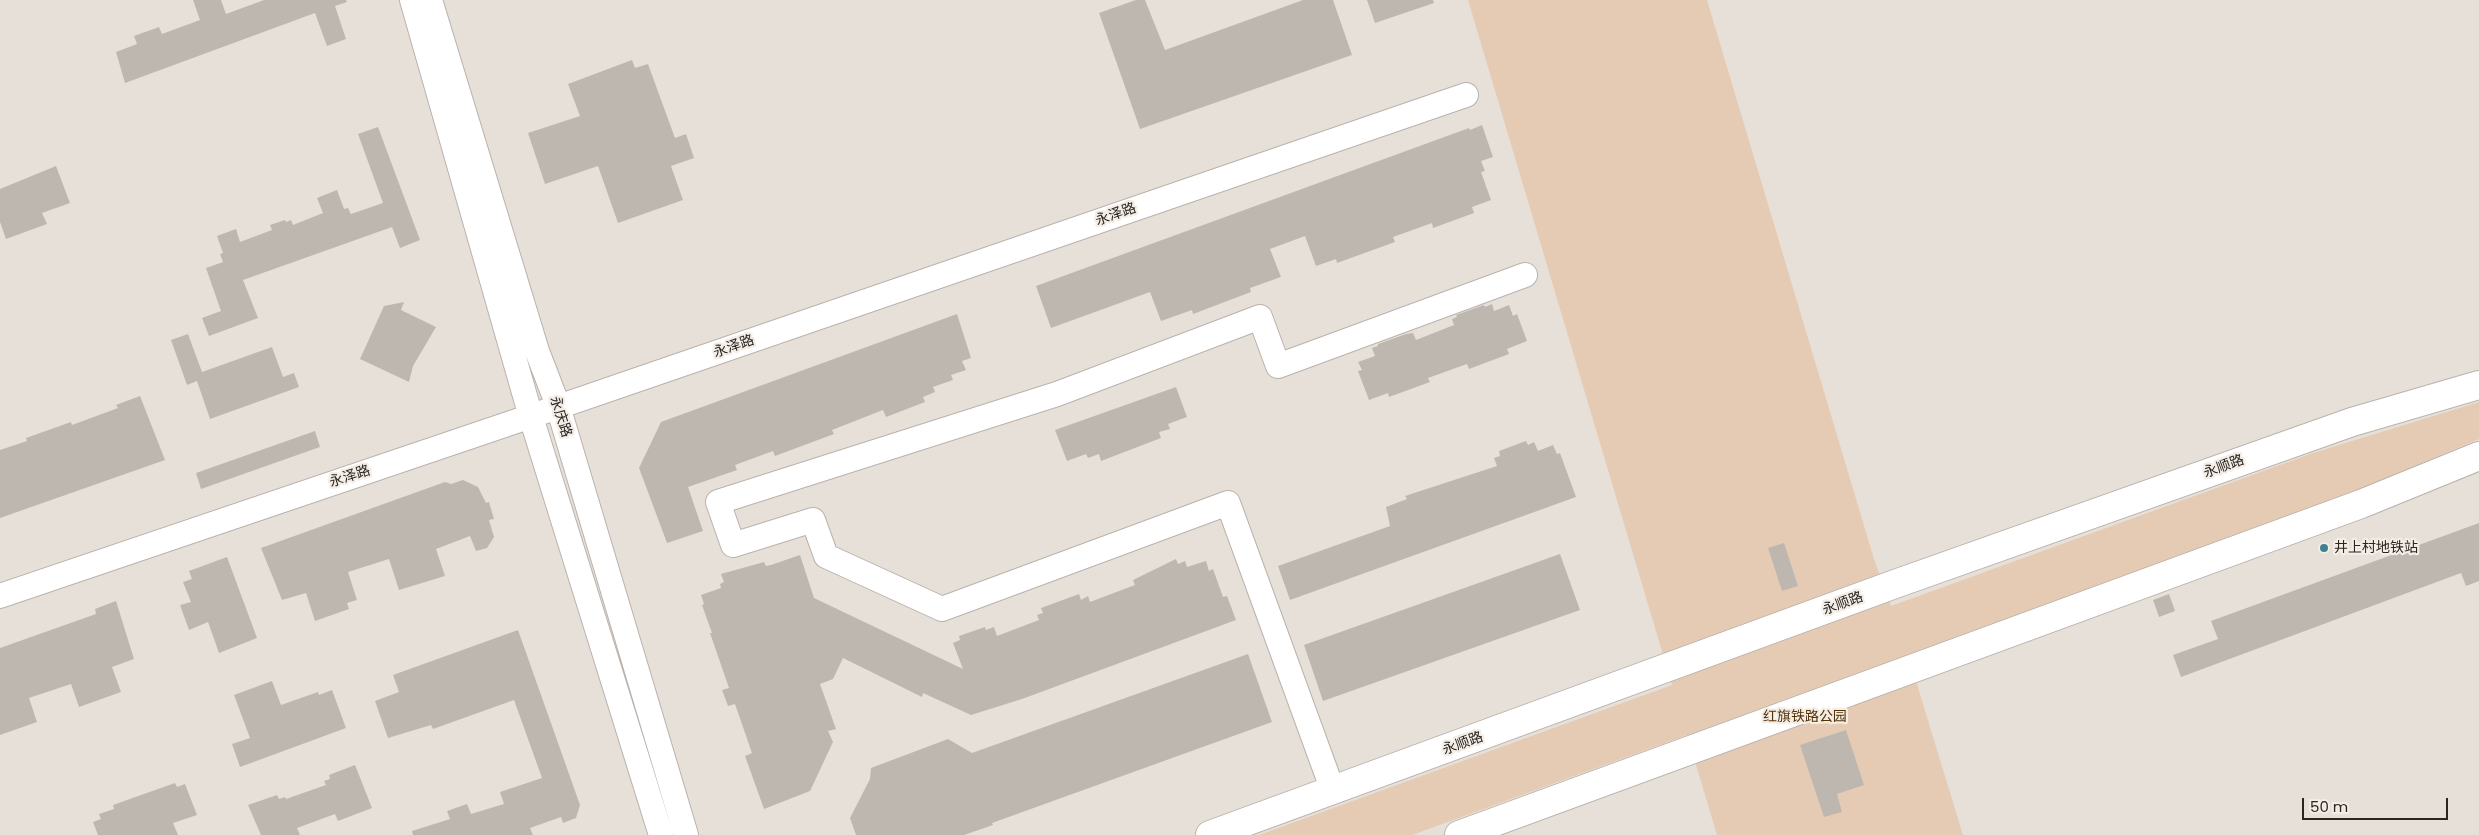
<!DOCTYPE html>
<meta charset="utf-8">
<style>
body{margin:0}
#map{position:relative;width:2479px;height:835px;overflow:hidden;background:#e7e0d9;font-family:Poppins,sans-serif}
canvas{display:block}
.scale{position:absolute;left:2302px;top:798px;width:146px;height:22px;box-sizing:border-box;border:2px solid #282522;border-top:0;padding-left:6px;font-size:15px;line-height:18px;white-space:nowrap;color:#282522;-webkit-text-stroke:4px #f4ede6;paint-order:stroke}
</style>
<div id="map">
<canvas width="2479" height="835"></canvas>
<div class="scale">50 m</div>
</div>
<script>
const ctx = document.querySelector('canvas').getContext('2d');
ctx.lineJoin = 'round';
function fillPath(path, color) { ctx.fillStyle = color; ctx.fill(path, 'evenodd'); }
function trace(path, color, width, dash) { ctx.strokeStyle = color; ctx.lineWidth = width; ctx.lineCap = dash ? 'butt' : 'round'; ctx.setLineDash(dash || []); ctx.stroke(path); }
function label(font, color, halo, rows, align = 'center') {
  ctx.font = font + ' Poppins,"Noto Sans SC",sans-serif'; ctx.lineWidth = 4.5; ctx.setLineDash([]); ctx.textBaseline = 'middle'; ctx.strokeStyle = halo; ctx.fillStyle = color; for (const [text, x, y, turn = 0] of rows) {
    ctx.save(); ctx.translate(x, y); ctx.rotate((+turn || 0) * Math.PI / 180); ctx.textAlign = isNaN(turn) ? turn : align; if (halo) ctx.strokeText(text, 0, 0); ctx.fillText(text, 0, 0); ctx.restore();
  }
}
fillPath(new Path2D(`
 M1468 0H1707L1874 559 1891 606 2313 453 2479 402V439L2332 501 1908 655 1963 835H1717L1687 735 1412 835H1259L1672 685Z`), '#e5cbb4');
fillPath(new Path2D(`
 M193 0H221L226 14 264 0H346L347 2 335 6 346 39 327 46 315 13 125 83 116 52 137 44 134 36 159 27 162 34 200 20Z
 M1136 0H1145L1165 50 1303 0H1333L1352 55 1140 129 1099 13Z
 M1367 0H1433L1434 3 1375 23Z
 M632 60 635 68 648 64 675 138 686 134 694 158 671 166 683 200 618 223 598 166 545 184 528 133 580 116 568 84Z
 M1482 125 1493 157 1481 161 1485 171 1481 172 1491 200 1472 207 1474 213 1433 228 1432 223 1393 237 1395 242 1337 263 1336 259 1316 266 1305 236 1270 249 1281 277 1250 288 1251 292 1193 314 1192 310 1161 321 1150 292 1051 328 1036 286 1469 128 1470 130Z
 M378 127 420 240 400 248 392 227 243 280 258 318 209 336 202 318 221 311 206 268 223 262 220 254 223 253 217 236 236 229 240 242 272 230 270 225 285 220 286 222 291 220 293 225 323 213 317 198 337 190 344 209 348 208 351 214 383 203 358 134Z
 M56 166 70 203 42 213 47 224 6 239 0 222V189Z
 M404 302 401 310 436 327 413 366 409 382 360 359 384 306Z
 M1492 304 1494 311 1509 305 1513 316 1517 314 1527 341 1507 349 1509 354 1469 369 1467 364 1428 378 1430 382 1389 397 1388 393 1369 400 1358 371 1362 370 1358 362 1375 356 1372 348 1378 346V344L1406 334 1413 333 1416 340 1454 325 1452 319 1457 317 1456 315 1484 305 1485 307Z
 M957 314 971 358 962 361 966 370 951 375 953 380 933 387 935 392 923 397 925 402 886 417 883 410 832 430 834 434 775 456 773 451 735 465 737 470 688 487 703 531 667 543 639 468 661 422Z
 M188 334 202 372 272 347 283 377 294 373 299 387 210 419 197 381 187 385 171 340Z
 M1176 387 1187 417 1168 424 1170 429 1159 432 1161 438 1101 461 1099 454 1088 458 1086 454 1067 461 1055 430Z
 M140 396 165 460 0 518V450L27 441 26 438 71 422 72 425 118 408 116 405Z
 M315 431 320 447 201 489 196 473Z
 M1526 441 1528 445 1534 442 1538 451 1553 445 1557 454 1560 453 1576 497 1290 600 1278 566 1390 526 1386 507 1407 499 1405 496 1497 466 1494 458 1500 456 1499 451Z
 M463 480 478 487 486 503 489 502 494 519 489 520 494 537 487 548 476 551 470 536 436 549 445 576 399 590 389 559 348 572 357 600 347 603 349 609 315 621 306 593 282 600 261 548 445 482 451 484Z
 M2479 523V581L2466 586 2461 573 2181 677 2173 655 2218 639 2211 621Z
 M1784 543 1798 586 1782 591 1768 548Z
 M1560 554 1580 610 1323 701 1304 645Z
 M800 555 814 598 963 669 953 643 960 640 959 636 985 627 986 630 994 627 997 636 1039 620 1037 615 1043 613 1041 608 1079 594 1081 600 1088 596 1090 602 1135 585 1133 580 1176 559 1178 564 1185 561 1187 567 1206 561 1209 571 1213 569 1223 597 1227 596 1236 620 1022 699 971 715 923 693 922 697 843 658 833 679 820 684 836 729 828 731 833 742 810 791 764 809 745 756 752 753 735 704 728 706 722 690 729 688 710 633H712L702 605 704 604 701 595 721 588 720 584 724 582 721 574 764 562 766 566 771 565Z
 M227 557 257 638 219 653 208 622 189 630 180 605 191 602 183 582 192 579 189 571Z
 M2169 594 2175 611 2159 617 2153 600Z
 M116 601 134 659 112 667 121 692 79 707 71 684 29 698 37 722 0 735V648L96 614 95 609Z
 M518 630 580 805 576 818 563 823 561 817 530 828 533 835H413L412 831 450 819 447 811 467 804 471 814 504 804 500 792 542 778 514 700 433 729 431 725 388 738 375 701 399 692 393 675Z
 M1248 654 1272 722 992 823 993 825 964 835H856L850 818 870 779 871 768 948 739 972 753Z
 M272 681 281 705 318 692 319 695 332 690 346 728 240 767 232 744 250 738 234 695Z
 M1846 730 1864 785 1837 794 1842 812 1824 817 1800 745Z
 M355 765 372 808 338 821 335 814 297 828 300 835H261L248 805 277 795 279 799 285 797 286 799 326 785 324 781 330 779 329 775Z
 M175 783 177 787 185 784 197 815 173 823 178 835H98L93 822 101 819 99 814 114 809 113 805Z`), '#beb7b0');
const minor = new Path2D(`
 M412 0 531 417 661 835
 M430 0 537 351 557 403 686 835
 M0 596 558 407 1466 95
 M1333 791 1228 503 942 609 826 556 813 520 733 545 718 502 1057 394 1260 317 1278 366 1525 275`);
const major = new Path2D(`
 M1210 835 1895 584 2352 422 2479 385
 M1459 835 2361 504 2479 456`);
trace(minor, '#bab2ac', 26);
trace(major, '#bab2ac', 30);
trace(minor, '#fff', 24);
trace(major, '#fff', 28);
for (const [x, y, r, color] of [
 [2324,548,5,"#3d8190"]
]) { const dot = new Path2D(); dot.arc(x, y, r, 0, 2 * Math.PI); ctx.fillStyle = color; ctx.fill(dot); trace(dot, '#f4ede6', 2); }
label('14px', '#282522', '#f4ede6', [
 ["永泽路",1116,215,-19],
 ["永泽路",734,347,-19],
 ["永庆路",560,417,72],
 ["永顺路",2224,467,-20],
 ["永泽路",350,477,-18],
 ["永顺路",1843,604,-20],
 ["永顺路",1463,744,-20]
]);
label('14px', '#282522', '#f4ede6', [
 ["井上村地铁站",2334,548]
], 'left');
label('14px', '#553206', '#f4ede6', [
 ["红旗铁路公园",1805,717]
]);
</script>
